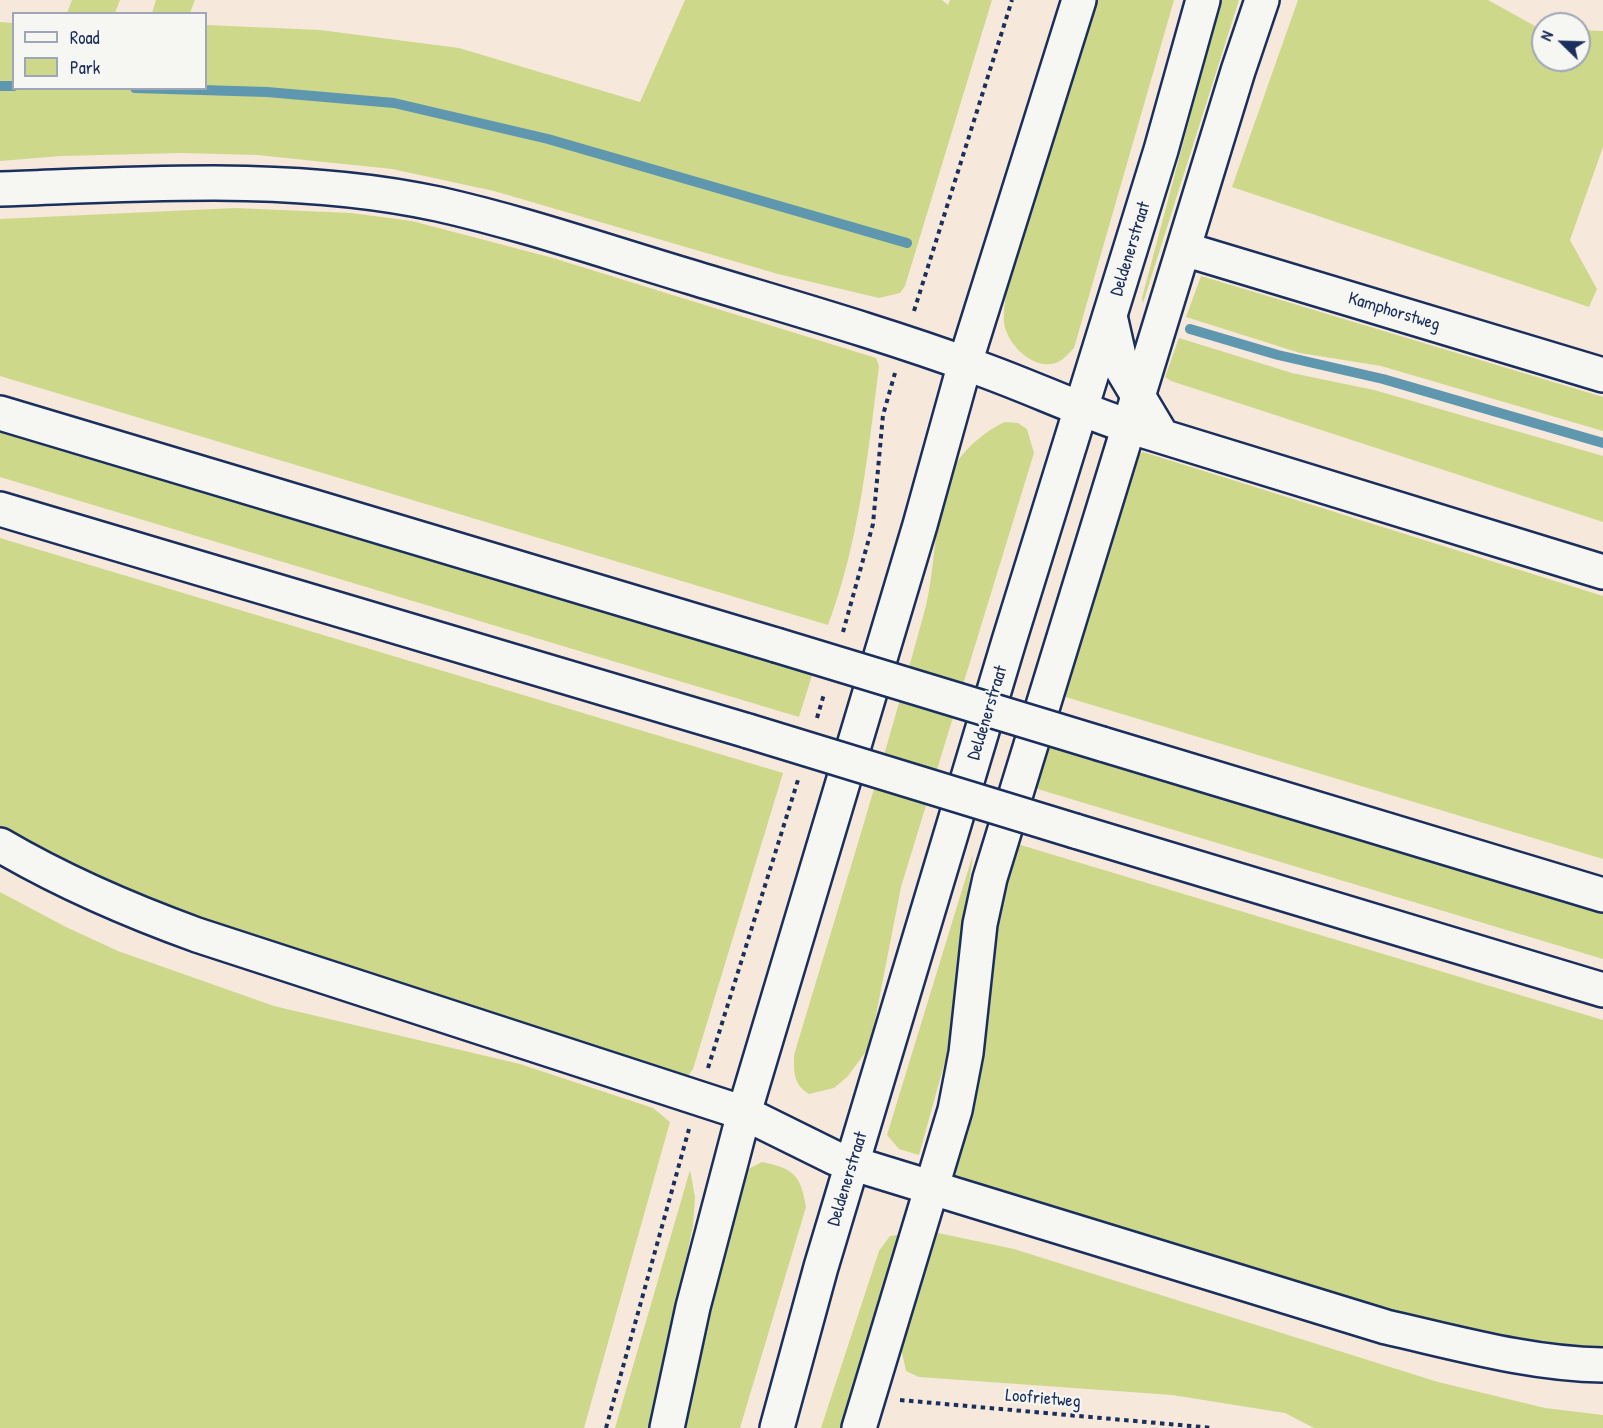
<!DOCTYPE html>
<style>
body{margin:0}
#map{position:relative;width:1603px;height:1428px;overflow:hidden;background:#f6e9db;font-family:"Patrick Hand",sans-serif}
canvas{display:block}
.legend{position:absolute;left:12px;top:12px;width:195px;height:78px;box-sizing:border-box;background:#f6f6f2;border:2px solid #9ea6b7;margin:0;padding:8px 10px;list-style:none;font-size:18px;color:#1b2f5e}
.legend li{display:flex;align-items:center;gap:12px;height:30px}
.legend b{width:30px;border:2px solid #9ea6b7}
.north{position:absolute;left:1531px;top:12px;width:60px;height:60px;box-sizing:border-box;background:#f6f6f2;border:2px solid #9ea6b7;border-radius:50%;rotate:293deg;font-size:16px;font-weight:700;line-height:24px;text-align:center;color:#1b2f5e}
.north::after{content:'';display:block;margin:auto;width:21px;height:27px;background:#1b2f5e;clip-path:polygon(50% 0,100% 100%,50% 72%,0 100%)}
</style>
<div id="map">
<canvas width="1603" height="1428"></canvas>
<ul class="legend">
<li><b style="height:8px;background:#f6f6f2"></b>Road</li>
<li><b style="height:16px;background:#cdd88b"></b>Park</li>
</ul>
<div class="north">N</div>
</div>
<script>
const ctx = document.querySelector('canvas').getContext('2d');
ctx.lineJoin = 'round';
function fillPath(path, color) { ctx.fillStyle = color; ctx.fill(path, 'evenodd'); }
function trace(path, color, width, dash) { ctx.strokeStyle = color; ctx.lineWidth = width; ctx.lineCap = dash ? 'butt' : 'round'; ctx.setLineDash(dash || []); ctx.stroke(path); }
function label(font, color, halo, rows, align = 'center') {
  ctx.font = font + ' "Patrick Hand",sans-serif'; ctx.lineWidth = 4.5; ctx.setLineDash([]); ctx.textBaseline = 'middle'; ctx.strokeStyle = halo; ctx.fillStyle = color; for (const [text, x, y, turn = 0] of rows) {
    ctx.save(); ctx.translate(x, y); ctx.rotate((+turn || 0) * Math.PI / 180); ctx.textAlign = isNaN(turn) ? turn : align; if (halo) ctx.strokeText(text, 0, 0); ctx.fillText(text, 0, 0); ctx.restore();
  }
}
fillPath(new Path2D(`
 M72 0H120L115 13H67Z
 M156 0H195L190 13H152Z
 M685 0H942L948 5 950 0H992L905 286 900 293 879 298 778 274 494 191 392 169 257 155 182 153 61 156 0 161V22L13 23 14 88H206V25L320 30 459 48 640 102Z
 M1098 0H1174L1074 348C1070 352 1065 358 1060 361 1036 374 1007 345 1004 323 1003 314 1005 303 1006 294Z
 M1221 0H1239L1143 303 1142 298Z
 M1298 0H1488L1535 26 1543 27V60H1579V30L1603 31V147L1570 240 1597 289 1589 307 1232 187Z
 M235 208 351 213 412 221 553 258 876 358 879 366C868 454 859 542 828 625L0 376V219Z
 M1201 276 1603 397V431L1381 366 1300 353 1186 317Z
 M1179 338 1292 373 1374 390 1603 456V522L1171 381 1165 377Z
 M1005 422 1018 423 1027 429 1034 453 901 887 870 1046 848 1076 834 1088 809 1094C793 1084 794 1073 794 1055 838 908 884 761 924 613 937 568 932 514 952 471 962 450 985 431 1005 422Z
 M0 427 814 669 799 717 0 477Z
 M1143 452 1603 596V859L1059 695 1130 460Z
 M0 538 783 773 693 1069 685 1080 173 911 112 886 0 827Z
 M1045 741 1603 914V959L1031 787Z
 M1014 843 1603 1020V1361L1502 1350 952 1185 993 920Z
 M973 854 947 1054 919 1155 899 1149 887 1135Z
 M0 892 66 927 118 951 274 1006 520 1064 653 1108 670 1122 584 1428H0Z
 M762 1162C793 1168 801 1175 806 1207L740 1428H675L742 1172Z
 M690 1170 695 1197 693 1226 650 1428H615Z
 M938 1233 1014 1249 1438 1382 1545 1408 1603 1415V1428H1314L1285 1413 1172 1395 919 1377 906 1371 900 1343 931 1241Z
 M905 1234 848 1428H821L879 1251 890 1236Z`), '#cdd88b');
trace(new Path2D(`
 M0 86H14
 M135 88 267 92 394 103 548 139 907 243
 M1190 329 1278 355 1383 379 1603 443`), '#5e97ae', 10);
const minor = new Path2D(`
 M1184 249 1603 375
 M859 1428 955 1110 966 1053 980 924 990 878 1238 71 1262 0`);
const primary = new Path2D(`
 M667 1428 693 1307 744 1113 920 525 965 363 1079 0
 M777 1428 821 1267 1009 641 1161 150 1203 0`);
const motorway = new Path2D(`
 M0 189C145 184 295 173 438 204 523 223 607 252 691 277 786 306 882 333 975 367 1027 385 1076 409 1128 426L1603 572
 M1110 316 1122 369 1162 436
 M0 413 776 645
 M0 509 748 731
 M1102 744 1603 895
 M1075 831 1603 990
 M0 845C63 882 128 910 197 935L744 1113 835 1158 1386 1327C1457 1343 1530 1364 1603 1365`);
trace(minor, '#1b2f5e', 38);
trace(primary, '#1b2f5e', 38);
trace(motorway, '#1b2f5e', 38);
trace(new Path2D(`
 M914 311 1012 0
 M843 632 873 524 883 415 895 373
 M817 718 824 694
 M708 1068 798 780
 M900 1400 1213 1428
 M606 1428 689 1129`), '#1b2f5e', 4, [4.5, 4.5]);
trace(minor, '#f6f6f2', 33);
trace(primary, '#f6f6f2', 33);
trace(motorway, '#f6f6f2', 33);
const motorwayBridge = new Path2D(`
 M776 645 1102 744
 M748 731 1075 831`);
trace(motorwayBridge, '#1b2f5e', 38, []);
trace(motorwayBridge, '#f6f6f2', 33);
label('18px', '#1b2f5e', '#f6f6f2', [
 ["Deldenerstraat",1131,249,-73],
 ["Kamphorstweg",1394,312,17],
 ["Deldenerstraat",988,713,-73],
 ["Deldenerstraat",848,1179,-73],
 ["Loofrietweg",1043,1399,5]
]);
</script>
